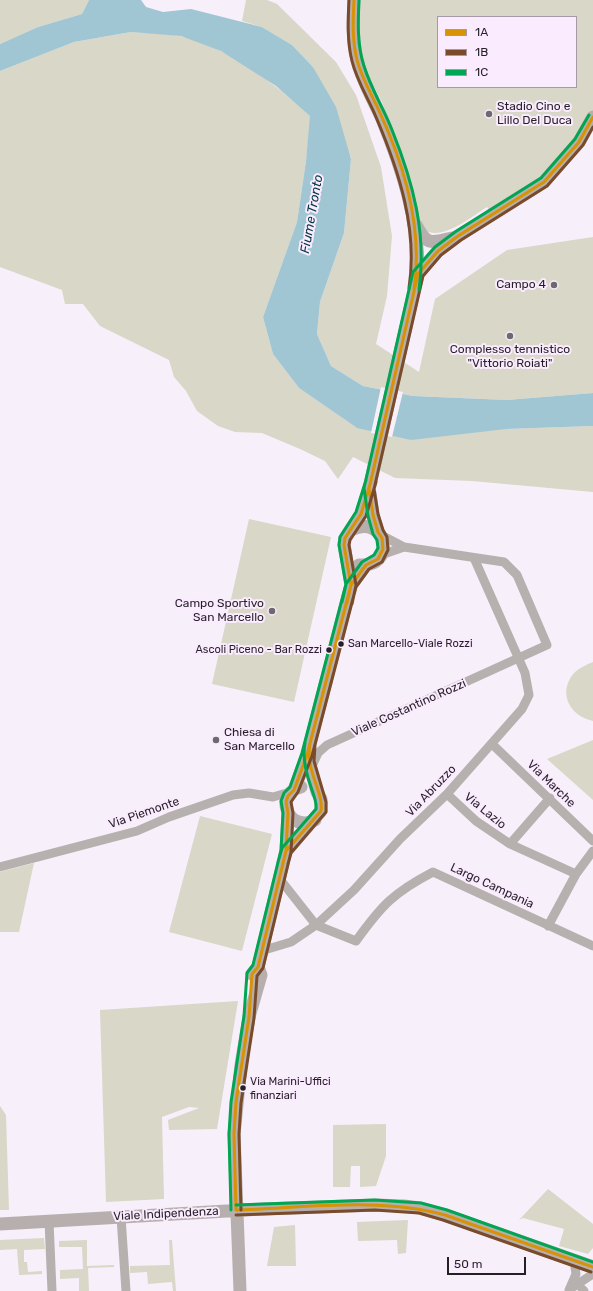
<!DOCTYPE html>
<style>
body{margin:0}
#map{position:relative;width:593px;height:1291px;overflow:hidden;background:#f7effa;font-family:Rubik,sans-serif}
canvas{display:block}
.legend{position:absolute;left:437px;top:16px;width:140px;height:72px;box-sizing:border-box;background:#faebfe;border:1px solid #a599a8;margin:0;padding:5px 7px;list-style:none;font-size:12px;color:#251f26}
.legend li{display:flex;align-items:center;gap:8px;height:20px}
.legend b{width:20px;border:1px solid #a599a8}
.scale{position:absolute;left:447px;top:1257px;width:79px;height:18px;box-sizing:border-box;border:2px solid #251f26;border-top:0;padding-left:5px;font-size:12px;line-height:14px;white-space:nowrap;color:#251f26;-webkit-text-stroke:3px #faebfe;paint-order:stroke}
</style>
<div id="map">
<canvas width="593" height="1291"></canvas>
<ul class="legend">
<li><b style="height:5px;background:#d89206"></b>1A</li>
<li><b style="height:5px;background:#7a4b2a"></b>1B</li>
<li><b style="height:5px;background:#00a651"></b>1C</li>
</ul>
<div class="scale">50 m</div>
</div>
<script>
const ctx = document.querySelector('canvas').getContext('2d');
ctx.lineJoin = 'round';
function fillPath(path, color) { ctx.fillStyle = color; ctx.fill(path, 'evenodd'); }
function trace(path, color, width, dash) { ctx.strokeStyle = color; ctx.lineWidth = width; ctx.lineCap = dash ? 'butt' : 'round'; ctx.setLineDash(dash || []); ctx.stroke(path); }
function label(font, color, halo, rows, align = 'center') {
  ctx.font = font + ' Rubik,sans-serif'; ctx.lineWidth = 4; ctx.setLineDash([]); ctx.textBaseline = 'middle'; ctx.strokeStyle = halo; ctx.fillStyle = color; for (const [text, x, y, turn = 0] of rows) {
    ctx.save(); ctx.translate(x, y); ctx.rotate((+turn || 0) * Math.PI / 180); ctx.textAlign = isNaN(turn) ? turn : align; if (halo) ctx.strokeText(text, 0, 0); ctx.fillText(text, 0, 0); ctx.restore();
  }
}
fillPath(new Path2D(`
 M0 0H89L82 14 38 27 0 44Z
 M246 0H267L277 4 336 62 356 95 381 167 392 236 387 296 376 344 419 372 435 299 507 250 593 237V393L507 400 413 396 363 386 331 366 317 334 320 302 344 233 351 158 313 67 292 45 262 27 242 21Z
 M359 0H593V125L582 144 495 218 487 207C471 217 440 243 423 229L393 133 382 102 365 70 357 43ZM438 17H576V87H438Z
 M131 32C147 33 165 33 180 36 227 46 276 85 311 116L306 161 297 222 263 317 273 354 299 388 357 428 506 429 593 426V492L472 481 395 478 353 457 338 479 325 461 300 449 262 433 235 432 218 426 197 411 186 391 174 377 169 360 100 326 83 304H65L62 290 0 267V71L74 42Z
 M249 519 331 537 294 702 212 684Z
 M593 662V721C570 716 557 693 574 673 579 668 586 665 593 662Z
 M593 740V800L547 759Z
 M200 816 272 834 242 951 169 932Z
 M34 863 19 932H0V872Z
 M238 1001 217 1129 169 1130 168 1120 199 1108 189 1107 162 1117 164 1199 106 1202 100 1010Z
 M0 1106 6 1115 9 1210H0Z
 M386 1124V1156L376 1186 360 1187V1166H351L350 1187H333V1125Z
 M548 1189 593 1224V1248L588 1254 559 1246 564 1229 523 1218 519 1220Z
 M408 1220 406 1253 398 1254 397 1240 358 1241 357 1222Z
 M295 1225 296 1266H267L274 1227Z
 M44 1238 45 1249 24 1250V1262H27L28 1272 42 1271V1274L19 1275 17 1249 0 1250V1240Z
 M87 1240V1266L114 1265V1267L88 1268 89 1291H79V1278L60 1279V1270L83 1269 82 1247H59V1241Z
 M169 1240H172L176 1291H173L172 1282 148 1284 147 1272 130 1273V1266L170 1265Z`), '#d8d7c8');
fillPath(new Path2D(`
 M89 0H141L146 7 163 12 191 9 262 27 292 45 313 67 336 107 351 159 344 233 320 302 317 334 331 366 363 386 413 396 507 400 593 393V426L506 429 411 440 357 428 299 388 273 354 263 317 297 222 306 161 310 116 276 86 221 51 181 36 131 32 74 42 0 71V44L38 27 82 14Z`), '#a0c6d3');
fillPath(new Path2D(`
 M381 387 403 392 392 437 371 433Z`), '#f7effa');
trace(new Path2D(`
 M381 555 404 547
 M492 744 593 841
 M311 768 318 753 327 745 547 645 517 575 504 562 404 547 381 535
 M447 794 476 821 510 844 576 874
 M510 844 550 798
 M0 867 137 831 169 817 233 795 249 793 273 797 290 792
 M279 878 316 925
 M316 925 356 941C382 905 393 893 433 872L593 946
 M548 926 576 874 593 851
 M261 951 291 942 316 925 354 890 400 839 447 794 522 709 529 695 525 673 474 558
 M121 1217 126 1291
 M49 1221 52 1291
 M570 1289 593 1274
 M582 1289 584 1291
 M569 1290 576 1274 574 1260`), '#b6b1ae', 9);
trace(new Path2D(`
 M416 225C427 246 431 243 452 238
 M418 274 438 251 458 236 544 182 579 142 593 117
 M370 493 373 515 378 532
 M351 530C386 512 398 568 359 565
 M351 585 344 545 345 538 361 514 369 489 418 274C419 221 402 168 382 119 374 101 361 79 357 60 352 40 353 20 354 0
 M301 787C273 793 288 834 315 820
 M294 790 307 755 351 585 366 565
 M286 851 321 811V799L317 792 307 755
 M252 974 258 967 286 851 288 813
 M0 1224 262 1209 375 1205 404 1206 420 1208 445 1215 593 1267
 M240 1291 234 1134 241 1065 249 1017 261 975 258 967`), '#b6afae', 13);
trace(new Path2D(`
 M354 0C353 20 352 40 357 60 362 79 372 95 380 113 405 167 423 229 414 289
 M347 603 351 585 344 545 345 538 361 514 371 481
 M283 863 286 851 321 811C324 792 305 771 310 744
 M236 1210 234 1134 236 1102 249 1017 252 974 258 967 286 851 288 813 286 802 288 796 294 790 307 755 351 585 366 565 378 559 383 549 382 538 378 532 373 515 369 489 418 274 438 251 458 236 544 182 579 142 593 117
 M236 1210C302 1208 382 1197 445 1215L593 1267`), '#d89206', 3);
trace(new Path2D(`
 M349 0C348 20 347 41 352 61 357 81 368 98 376 117 399 171 418 229 409 288
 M352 604 356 585 349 545 350 540 366 516 376 482
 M288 864 291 853 326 812V802L314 761 315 745
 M241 1210 239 1134 241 1103 254 1018 257 976 263 968 291 852 293 813 291 802 298 792 312 756 356 587 369 569 382 562 388 550 387 537 383 530 378 514 374 489 423 276 441 255 461 240 547 186 583 145 593 127
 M236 1215 375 1210 419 1213 443 1220 591 1272`), '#7a4b2a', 3);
trace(new Path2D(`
 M359 0C358 22 357 45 364 66 371 89 384 109 392 130 413 182 427 234 419 290
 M342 602 346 585 339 545 340 537 356 512 366 480
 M278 862 282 848 316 809C317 801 313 794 311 787 306 773 302 758 305 743
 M236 1205 375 1200 421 1203 447 1210 593 1262
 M231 1210 229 1134 231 1102 244 1016 247 973 253 965 281 850 283 813 281 801 284 793 290 787 302 753 346 584 362 562 374 555 378 548 377 540 373 534 368 516 364 488 413 272 435 247 455 232 541 178 575 139 589 115`), '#00a651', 3);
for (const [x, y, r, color] of [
 [489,114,4,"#6e6870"],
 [554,285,4,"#6e6870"],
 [510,336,4,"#6e6870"],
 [272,611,4,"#6e6870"],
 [341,644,3.5,"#251f26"],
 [329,650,3.5,"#251f26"],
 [216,740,4,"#6e6870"],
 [243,1088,3.5,"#251f26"]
]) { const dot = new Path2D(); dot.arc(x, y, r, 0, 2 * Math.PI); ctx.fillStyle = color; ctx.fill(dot); trace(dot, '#faebfe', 1.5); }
label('11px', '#251f26', '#faebfe', [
 ["San Marcello-Viale Rozzi",348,644],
 ["Ascoli Piceno - Bar Rozzi",322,650,"right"],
 ["Via Marini-Uffici",250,1082],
 ["finanziari",250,1096]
], 'left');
label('12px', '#251f26', '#faebfe', [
 ["Stadio Cino e",497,107],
 ["Lillo Del Duca",497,121],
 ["Campo 4",546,285,"right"],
 ["Complesso tennistico",510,350,"center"],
 ["\"Vittorio Roiati\"",510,364,"center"],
 ["Campo Sportivo",264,604,"right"],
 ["San Marcello",264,618,"right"],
 ["Chiesa di",224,733],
 ["San Marcello",224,747]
], 'left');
label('12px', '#251f26', '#faebfe', [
 ["Viale Costantino Rozzi",409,708,-24],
 ["Via Marche",551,784,44],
 ["Via Abruzzo",431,791,-46],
 ["Via Lazio",485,811,39],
 ["Via Piemonte",144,813,-19],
 ["Largo Campania",492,886,25],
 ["Viale Indipendenza",166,1214,-3]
]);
label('italic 13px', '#003742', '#faebfe', [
 ["Fiume Tronto",312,214,-80]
]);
</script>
